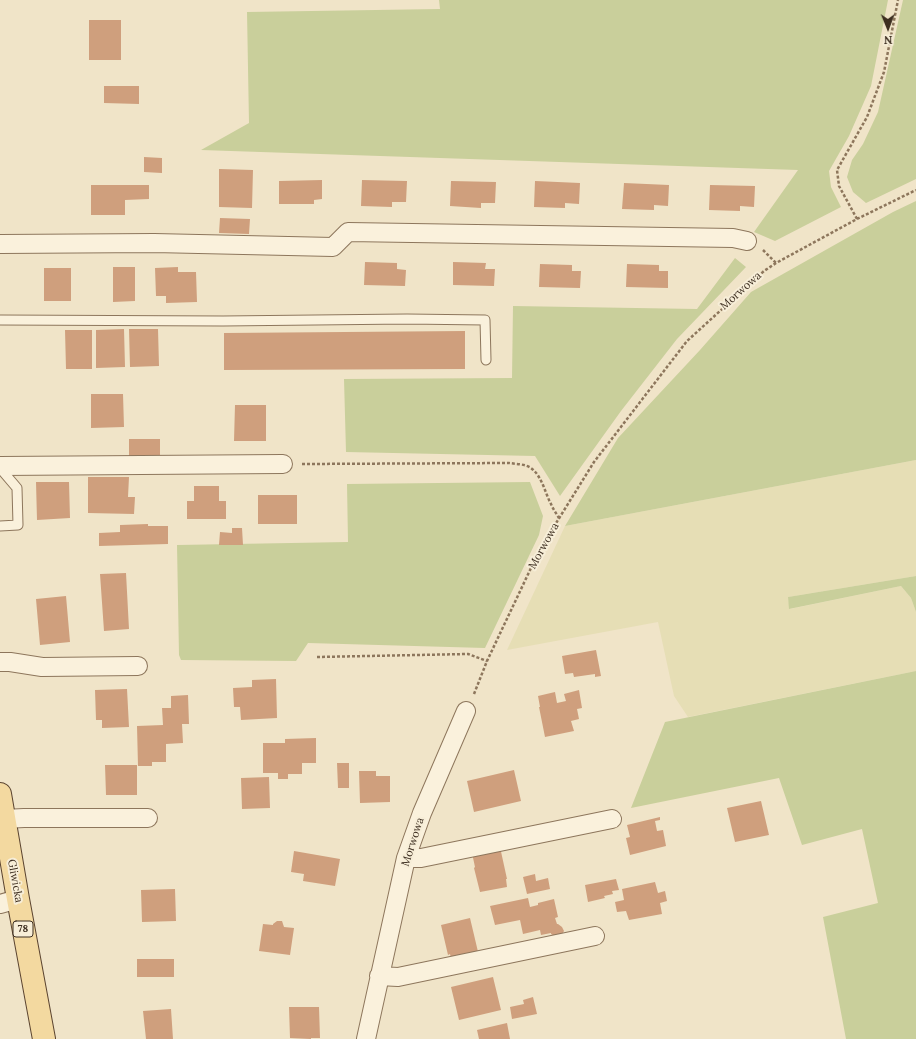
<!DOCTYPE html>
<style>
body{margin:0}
#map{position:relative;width:916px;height:1039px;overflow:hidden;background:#f0e4c8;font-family:Lora,serif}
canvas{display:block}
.north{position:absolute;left:868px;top:8px;width:40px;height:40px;-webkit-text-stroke:3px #f7eed8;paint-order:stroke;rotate:179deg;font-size:11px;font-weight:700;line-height:16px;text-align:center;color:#3d2e20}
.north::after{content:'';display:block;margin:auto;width:14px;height:18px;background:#3d2e20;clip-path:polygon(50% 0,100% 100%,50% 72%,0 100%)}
</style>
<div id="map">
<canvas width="916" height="1039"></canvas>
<div class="north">N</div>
</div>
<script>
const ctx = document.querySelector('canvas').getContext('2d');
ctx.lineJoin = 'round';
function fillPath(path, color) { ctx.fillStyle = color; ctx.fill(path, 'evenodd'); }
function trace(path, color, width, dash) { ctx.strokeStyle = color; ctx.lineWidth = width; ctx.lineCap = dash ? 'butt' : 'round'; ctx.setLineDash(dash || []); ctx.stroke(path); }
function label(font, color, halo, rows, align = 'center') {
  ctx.font = font + ' Lora,serif'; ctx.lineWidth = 4; ctx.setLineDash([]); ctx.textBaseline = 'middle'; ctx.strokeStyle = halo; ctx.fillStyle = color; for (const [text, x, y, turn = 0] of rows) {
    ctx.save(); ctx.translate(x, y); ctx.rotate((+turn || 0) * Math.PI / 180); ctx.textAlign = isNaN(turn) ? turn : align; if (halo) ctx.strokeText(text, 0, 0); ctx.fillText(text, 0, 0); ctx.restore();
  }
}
fillPath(new Path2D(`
 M916 460V576L788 597 790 609 901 586 911 598 916 612V671L688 717 674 696 658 622 507 650 565 526Z`), '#e6deb5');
fillPath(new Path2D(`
 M439 0H888L871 86 849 136 829 171 831 187 841 207 775 241 754 232 798 170 201 150 249 123 247 12 440 9Z
 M903 0H916V179L866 203 853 192 847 177 852 160 863 144 878 112Z
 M916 201V460L565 526 618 438 700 350 751 292 893 212Z
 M735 258 746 267 677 339 621 411 560 496 535 456 346 452 344 379 512 378 513 306 697 309Z
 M530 482 543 516 539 535 485 648 308 643 296 661 181 660 179 655 177 545 348 542 347 484Z
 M916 576V612L911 598 901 586 789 609 788 597Z
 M916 671V1039H846L823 917 878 903 862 829 802 845 779 778 631 808 665 722Z`), '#c9cf9b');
fillPath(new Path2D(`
 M89 20H121V60H89Z
 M104 86H139V104L104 103Z
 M144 157 162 158V173L144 172Z
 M219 169 253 170 252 208 219 207Z
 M322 180V199L314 200V204H279V181Z
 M362 180 407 181 406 202H392V207L361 206Z
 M451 181 496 182 495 203H481V208L450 206Z
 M535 181 580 183 579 204 565 203V208L534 207Z
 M624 183 669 185 668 206 654 205V210L622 209Z
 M91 185H149V199L125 200V215H91Z
 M710 185 755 186 754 207 740 206V211L709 210Z
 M220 218 250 219 249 234 219 233Z
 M365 262 397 263V269L406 270 405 286 364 285Z
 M453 262 486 263 485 269H495L494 286 453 285Z
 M540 264 572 265V271H581L580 288 539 287Z
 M627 264 659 265V271H668V288L626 287Z
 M113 267H135V301L113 302Z
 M178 267V272H196L197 302 166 303V296H156L155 268Z
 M44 268H71V301H44Z
 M124 329 125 367 96 368V330Z
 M129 329H158L159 366 130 367Z
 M65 330H92V369H66Z
 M465 331V369L224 370V333Z
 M91 394H123L124 427 91 428Z
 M235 405H266V441H234Z
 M129 439H160V460H129Z
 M88 477H129L128 497H135L134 514 88 513Z
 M36 482H69L70 518 37 520Z
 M194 486H219V501H226V519H187V501H194Z
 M258 495H297V524H258Z
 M148 524V526H168V544L99 546V533L120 532V525Z
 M232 528H242L243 545H219L220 532 232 533Z
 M126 573 129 629 104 631 100 574Z
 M66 596 70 642 40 645 36 599Z
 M596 650 601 676 595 677V674L574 677 573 673 565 674 562 656Z
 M276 679 277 718 241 720 240 707H234L233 688 252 687V680Z
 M127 689 129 727 102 728V720H96L95 690Z
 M579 690 582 708 577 709 579 719 571 721 574 731 545 737 539 707H540L538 696 555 692 557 703 566 701 564 694Z
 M188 695 189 724H182L183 743 166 744V762H152V766H138L137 726 163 725 162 708H171V696Z
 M316 738V763H302V774H288V779H278V773H263V743H285V739Z
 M337 763H349V788H338Z
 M105 765H137V795H106Z
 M514 770 521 801 474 812 467 781Z
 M359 771H376V776H390V802L360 803Z
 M269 777 270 808 242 809 241 778Z
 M761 801 769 835 735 842 727 808Z
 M660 817V820L655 821 657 831 663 830 666 846 630 855 626 838 630 837 627 825Z
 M500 847 507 879H506L507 887 480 892 474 868 475 867 472 853Z
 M294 851 340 859 335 886 303 881 304 874 291 872Z
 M535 874 536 881 548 878 550 889 527 894 523 877Z
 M616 879 619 890 612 891 613 894 604 896 605 898 588 902 585 885Z
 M655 882 658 893 665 891 667 901 660 903 662 914 629 920 626 911 617 912 615 902 624 900 622 889Z
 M175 889 176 921 142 922 141 890Z
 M528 898 530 907 538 905V903L554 899 558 917 555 918 557 924H558L562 927 564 931 561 936 556 937 551 934V933L541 935 540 930 523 934 520 920 495 925 490 906Z
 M470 918 479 956 452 962 450 954 448 955 441 925Z
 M277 921H282L284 927 294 928 290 955 259 951 263 924 273 925V924Z
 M137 959H174V977H137Z
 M493 977 501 1010 459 1020 451 987Z
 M533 997 537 1014 512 1019 510 1007 524 1004 523 1000Z
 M289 1007H319L320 1038H311V1039L290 1038Z
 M171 1009 173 1039H146L143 1011Z
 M507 1023 510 1039H479L477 1030Z`), '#cf9f7d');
const lane = new Path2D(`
 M0 320 223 321 407 319 485 320 486 360
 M0 468 17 488 18 525 0 526`);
const street = new Path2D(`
 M0 244 154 243 333 247 348 232 733 238 747 241
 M0 466 283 464
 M0 662H10L42 667 138 666
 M4 819 24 818H148
 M406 858H421L612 819
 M0 904 18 899
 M379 976 398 977 595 936
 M366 1039 406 858 422 813 466 711`);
const primary = new Path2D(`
 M0 794 18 899 44 1039`);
trace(lane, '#8d765c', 11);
trace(street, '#8d765c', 20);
trace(primary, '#5b4430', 24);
trace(new Path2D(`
 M857 219 839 186 837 170 867 117 884 72 898 0
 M763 250 776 263
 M302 464 509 463C516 464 525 464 531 468 542 476 545 493 551 504 553 509 556 513 559 518
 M317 657 468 654 487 661
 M474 694 487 661 540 549 594 462 687 341 764 271 776 263 857 219 916 190`), '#8d765c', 2.5, [3, 2]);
trace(lane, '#faf1dc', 9);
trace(street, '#faf1dc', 18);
trace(primary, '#f3d9a0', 22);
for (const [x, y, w] of [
 [23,929,20]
]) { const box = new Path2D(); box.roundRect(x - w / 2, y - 8, w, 16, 3); ctx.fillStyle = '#f7eed8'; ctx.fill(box); trace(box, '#3d2e20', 1); }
label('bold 10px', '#3d2e20', null, [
 ["78",23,929]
]);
label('11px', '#3d2e20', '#f7eed8', [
 ["Morwowa",741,291,-42],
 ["Morwowa",544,546,-61],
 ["Morwowa",413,842,-72],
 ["Gliwicka",15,881,80]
]);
</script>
